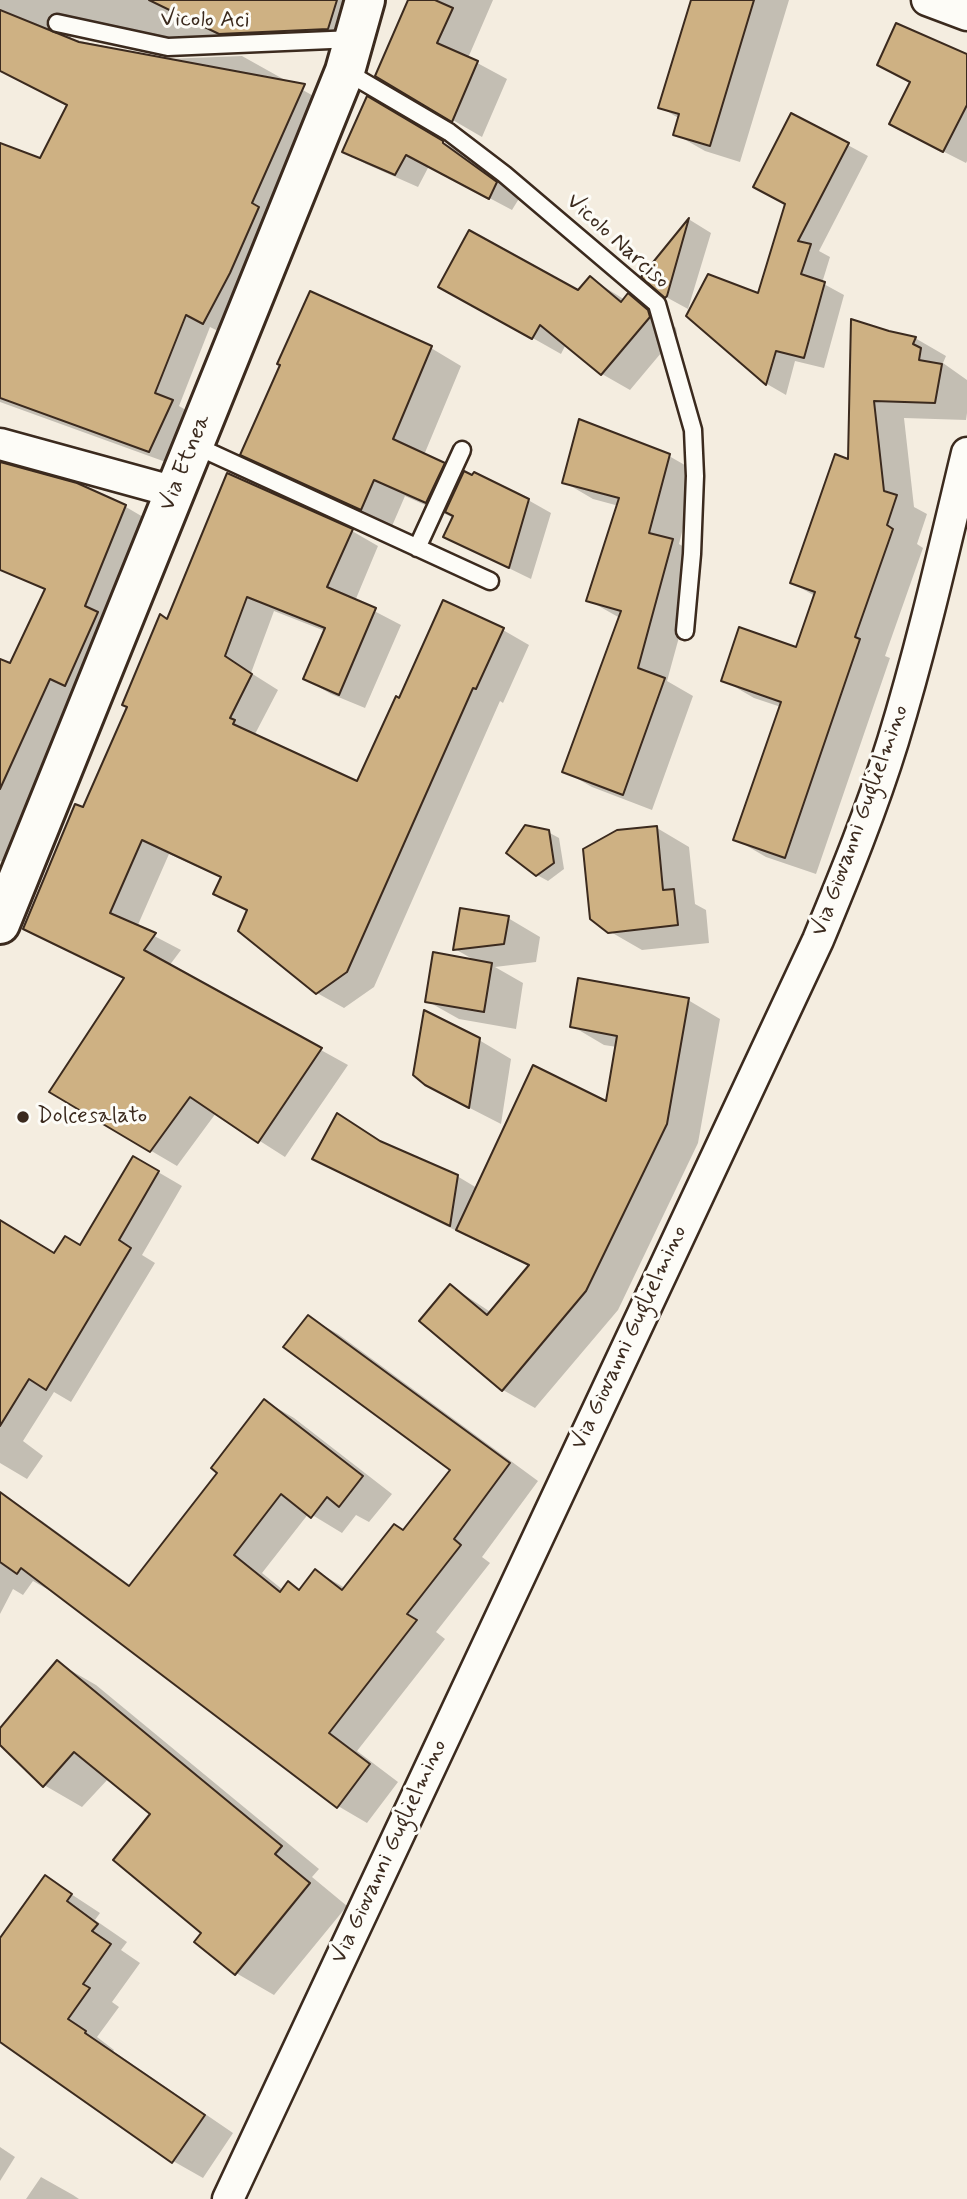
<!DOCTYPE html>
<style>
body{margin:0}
canvas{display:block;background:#f4ede0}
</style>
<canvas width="967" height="2199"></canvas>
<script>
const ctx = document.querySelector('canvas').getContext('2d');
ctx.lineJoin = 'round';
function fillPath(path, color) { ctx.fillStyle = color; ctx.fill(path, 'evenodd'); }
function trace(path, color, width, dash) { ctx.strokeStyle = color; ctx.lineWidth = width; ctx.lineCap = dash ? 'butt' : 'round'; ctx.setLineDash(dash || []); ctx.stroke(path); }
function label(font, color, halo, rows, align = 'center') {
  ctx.font = font + ' Mynerve,sans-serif'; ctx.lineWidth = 6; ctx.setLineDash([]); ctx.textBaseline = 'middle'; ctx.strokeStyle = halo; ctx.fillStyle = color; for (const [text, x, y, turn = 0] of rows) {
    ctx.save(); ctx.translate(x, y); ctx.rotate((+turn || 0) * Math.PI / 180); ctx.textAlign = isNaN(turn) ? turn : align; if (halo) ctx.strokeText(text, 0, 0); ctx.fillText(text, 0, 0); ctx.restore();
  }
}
fillPath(new Path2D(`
 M0 0H346L352 42 195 49 78 26 71 34V39L166 59 242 56 326 103 228 336 210 327 179 406 196 416 174 465 0 402V145L40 160 69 106 0 70Z
 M410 0H493L468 58 507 79 482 137 377 76Z
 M692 0H789L740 162 705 151 675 134 680 119 660 107Z
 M967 56V161L966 163 913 136Z
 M367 98 465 155V157L520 197 512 210 429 166 418 187 366 164 344 151Z
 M792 115 868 156 819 251 830 257 822 283 844 295 824 368 795 361 786 395 767 384 688 316 759 296 787 204Z
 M690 220 711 233 688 309 666 297 644 277Z
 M590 278 625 300 629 296 657 312 676 328 677 334 630 390 602 374 566 344 561 354 469 302 578 292Z
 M852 321 915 338 946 356 943 363 967 380V413L966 420 904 418 914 507 927 514 917 544 923 548 885 656 890 658 816 874 766 857 735 839 781 707 754 698 723 680 797 650 815 596 792 583 850 461Z
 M431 348 461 366 424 455 464 476 528 500 551 513 531 579 445 537 454 518 405 496 392 526 273 471 243 454Z
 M0 454 12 461V467L76 485 126 507 155 524 4 862 0 861V661L11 666 47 591 31 582 0 554Z
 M669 456 697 472 679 544 701 557 667 681 693 696 652 810 592 787 564 771 620 618 588 600 619 506 593 499 564 482Z
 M352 531 378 546 355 601 401 625 365 708 331 694 305 679 325 631 274 611 251 673 278 690 255 734 358 784 400 700 503 630 529 645 503 703 500 701 374 987 344 1008 317 993 248 912 215 894 222 878 169 854 137 927 181 950 169 966 348 1065 285 1157 216 1113 177 1166 51 1092 125 979 25 928 84 810 168 621Z
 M657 828 689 847 695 904 706 910 709 943 642 950 609 931Z
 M548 832 559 838 564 869 548 881 537 875Z
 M508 918 540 937 536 962 495 967 523 983 516 1029 459 1019 427 1001 476 961 455 949Z
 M688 1000 720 1019 698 1143 618 1310 535 1408 503 1390 421 1321 451 1286 492 1313 530 1267 347 1177 315 1159 370 1134 390 1147 457 1176 477 1188 607 1104 617 1047 604 1045 572 1026Z
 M479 1040 511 1059 501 1124 460 1103Z
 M134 1158 182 1186 142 1255 155 1263 71 1402 54 1392 23 1441 43 1456 27 1479 0 1463V1222L55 1255 81 1247Z
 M308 1317 338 1334 538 1481 482 1557 490 1563 436 1632 445 1639 357 1751 398 1782 367 1823 338 1806 49 1587 47 1589 33 1581 23 1595 13 1589 0 1614V1521L13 1504 42 1521 131 1586 219 1473 265 1401 294 1418 392 1494 369 1522 356 1515 342 1533 309 1513 262 1573 283 1590 289 1583 301 1590 316 1571 345 1588 404 1532 453 1469Z
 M58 1663 96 1685 319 1869 312 1877 347 1906 274 1995 236 1973 203 1933 153 1813 109 1778 82 1807 44 1785 0 1743V1731Z
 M45 1877 100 1913 95 1920 127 1942 121 1950 140 1963 112 2002 119 2007 97 2037 114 2050 113 2051 233 2133 203 2178 173 2161 0 2039V1941Z
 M0 2147 15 2157 0 2181Z
 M41 2177 73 2195 79 2199H26Z`), '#0003');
const building = new Path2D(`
 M149 0H337L328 29 219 34Z
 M408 0H435L453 8 437 43 478 61 452 122 375 76Z
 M691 0H754L710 146 673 135 679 114 658 108Z
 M0 10 79 42 305 84 252 203 259 207 230 273 203 324 186 315 155 393 173 400 149 452 0 398V143L40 158 67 105 0 71Z
 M896 23 967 54V105L943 152 889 124 910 82 877 65Z
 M367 96 443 141V143L497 182 489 199 406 155 395 175 342 152Z
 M791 113 849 143 798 241 811 244 801 274 825 282 804 358 776 351 766 385 686 316 708 274 758 293 785 204 753 187Z
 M689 218 667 296 665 298 641 277Z
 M469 230 578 290 590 276 621 302 628 293 648 310 650 317 601 375 540 325 532 339 438 287Z
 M310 291 432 346 393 439 445 463 426 503 374 480 361 510 240 455 280 365 277 364Z
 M851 319 889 331 916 337 913 344 921 348 919 360 942 364 935 403 874 401 884 491 897 495 887 525 893 529 855 637 860 639 785 858 733 840 781 702 721 681 739 627 796 647 815 592 790 583 835 454 848 459Z
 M579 419 670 454 649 533 673 539 638 668 665 678 623 795 562 772 621 611 586 601 619 498 562 483Z
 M0 462 77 483 126 505 85 606 98 612 65 686 50 679 0 789V659L10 663 45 589 0 570Z
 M464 471 472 475 474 472 529 499 509 568 443 537 453 516 445 512Z
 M227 473 353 529 327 587 376 608 339 695 303 679 325 628 247 597 225 656 252 674 230 718 235 720 233 724 357 781 396 696 399 698 443 600 504 628 476 689 473 688 347 972 316 994 238 931 247 910 213 894 221 877 142 840 110 913 156 933 144 950 322 1048 258 1143 190 1097 150 1152 49 1092 124 978 23 929 75 804 83 807 127 707 122 705 160 614 167 619Z
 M525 825 549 830 554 863 536 876 506 853Z
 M657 826 663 890 674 889 678 925 608 933 590 919 583 849 617 830Z
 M460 908 509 916 504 944 453 950Z
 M433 952 492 963 484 1012 425 1002Z
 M578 978 689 998 667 1124 586 1291 502 1391 419 1321 450 1284 487 1315 529 1265 456 1230 533 1065 606 1101 617 1036 570 1027Z
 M424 1010 480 1038 469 1108 425 1085 413 1075Z
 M337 1113 380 1141 458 1175 450 1226 312 1159Z
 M133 1156 159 1171 119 1240 131 1248 46 1390 29 1379 0 1426V1220L54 1253 65 1236 80 1245Z
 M308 1315 510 1463 454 1539 461 1545 407 1614 417 1620 329 1733 370 1764 337 1808 21 1568 17 1574 0 1562V1492L129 1586 217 1473 211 1468 264 1399 363 1476 339 1507 327 1497 311 1518 281 1494 234 1555 280 1592 288 1581 299 1590 315 1569 342 1590 394 1524 403 1530 450 1470 283 1347Z
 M57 1660 282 1846 275 1854 310 1883 235 1975 194 1942 201 1933 113 1860 150 1814 74 1752 43 1787 0 1745V1728Z
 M45 1875 72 1894 67 1901 98 1924 92 1931 111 1944 83 1984 90 1988 68 2019 86 2031 85 2033 205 2115 172 2163 0 2042V1938Z`);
fillPath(building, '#ceb183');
trace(building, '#3b2a1e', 2);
const lane = new Path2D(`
 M57 23 168 47 354 39
 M345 71 449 132 504 174 657 304 693 430 695 476 692 554 685 631
 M194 445 490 581
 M417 548 462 450`);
const street = new Path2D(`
 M927 0 967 15
 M0 444 175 492
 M228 2199 818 940C845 875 872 809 893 741 922 646 944 549 967 453`);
const secondary = new Path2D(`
 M0 924 345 71 365 0`);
trace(lane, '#3b2a1e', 21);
trace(street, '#3b2a1e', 35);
trace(secondary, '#3b2a1e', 44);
trace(lane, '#fdfcf7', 16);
trace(street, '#fdfcf7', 30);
trace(secondary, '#fdfcf7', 38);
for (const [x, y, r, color] of [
 [23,1117,7,"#3b2a1e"]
]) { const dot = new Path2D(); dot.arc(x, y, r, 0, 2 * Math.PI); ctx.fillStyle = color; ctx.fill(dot); trace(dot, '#fdfcf7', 2.5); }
label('23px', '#3b2a1e', '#fdfcf7', [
 ["Vicolo Aci",205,21,1],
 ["Vicolo Narciso",617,242,42],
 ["Via Etnea",186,463,-68],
 ["Via Giovanni Guglielmino",861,821,-70],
 ["Via Giovanni Guglielmino",630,1338,-65],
 ["Via Giovanni Guglielmino",390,1852,-65]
]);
label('23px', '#3b2a1e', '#fdfcf7', [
 ["Dolcesalato",37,1117]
], 'left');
</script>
